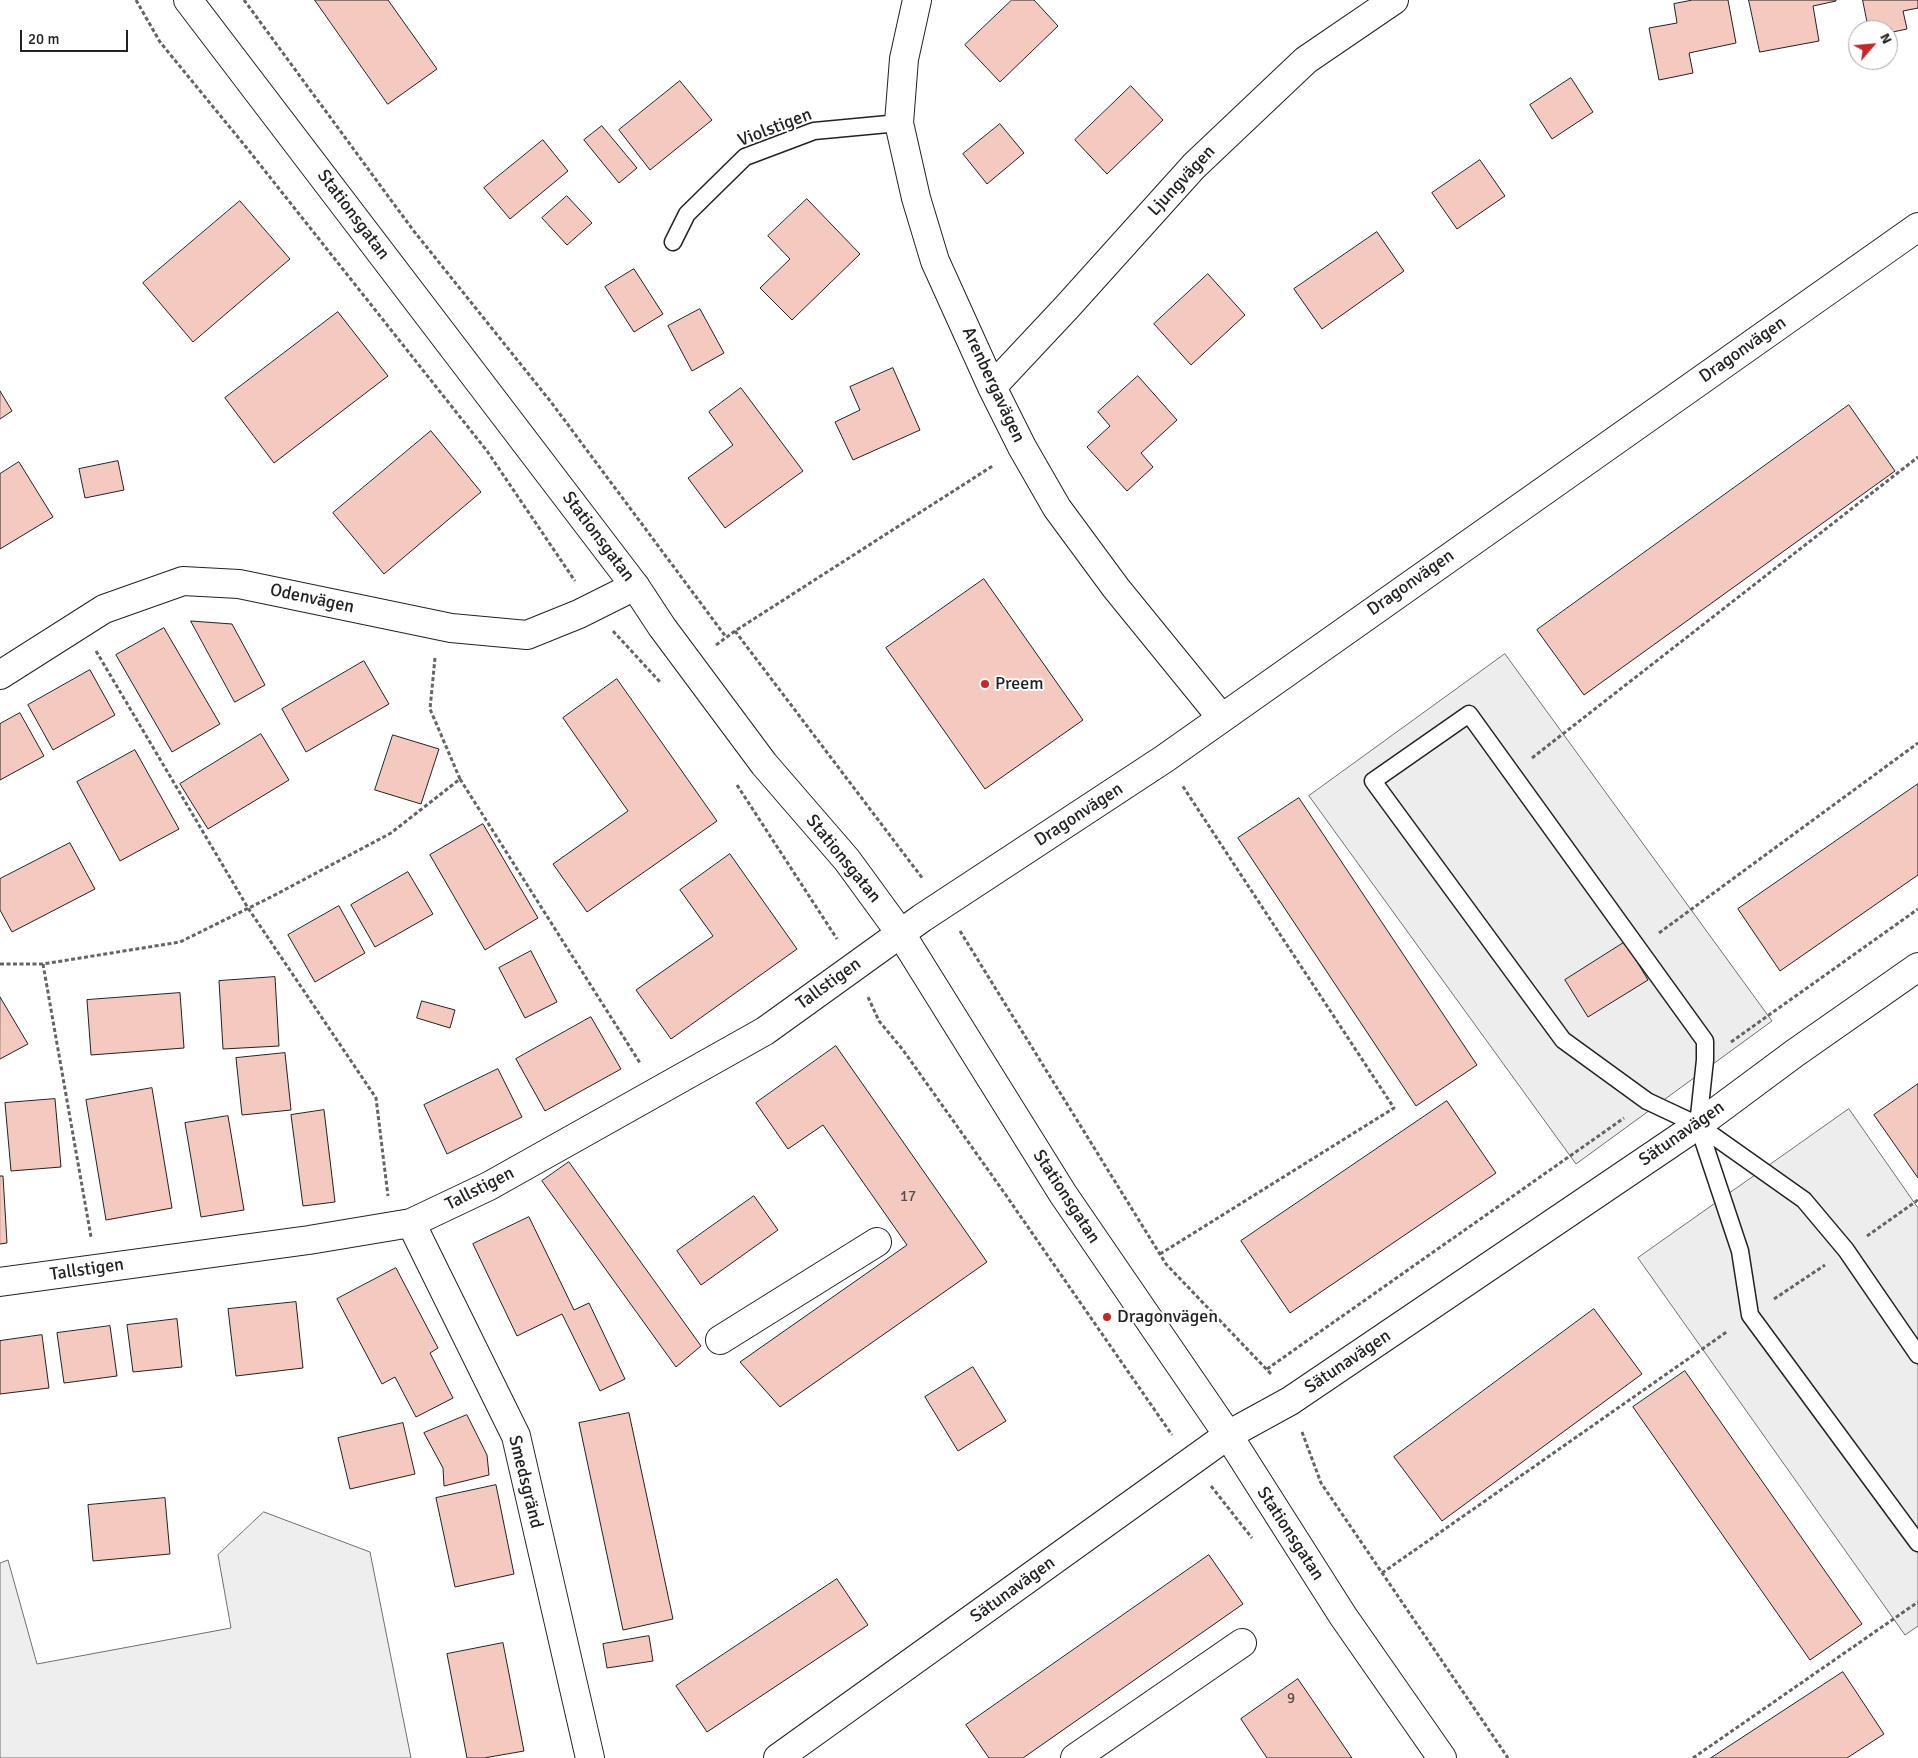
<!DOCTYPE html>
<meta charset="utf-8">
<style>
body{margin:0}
#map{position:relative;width:1918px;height:1758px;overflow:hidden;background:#fff;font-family:Signika,sans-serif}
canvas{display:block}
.north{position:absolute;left:1848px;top:20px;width:50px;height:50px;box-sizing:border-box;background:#fff;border:1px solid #a7a7a7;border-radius:50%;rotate:63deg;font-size:14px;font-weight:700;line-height:20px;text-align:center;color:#222}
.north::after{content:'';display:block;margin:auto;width:18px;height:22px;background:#c62828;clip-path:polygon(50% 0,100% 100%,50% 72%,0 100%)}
.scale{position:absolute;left:20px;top:30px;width:108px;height:22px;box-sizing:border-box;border:2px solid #222;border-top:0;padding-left:6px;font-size:15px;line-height:18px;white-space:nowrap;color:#222;-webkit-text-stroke:4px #fff;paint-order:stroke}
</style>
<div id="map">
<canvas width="1918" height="1758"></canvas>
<div class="north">N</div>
<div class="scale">20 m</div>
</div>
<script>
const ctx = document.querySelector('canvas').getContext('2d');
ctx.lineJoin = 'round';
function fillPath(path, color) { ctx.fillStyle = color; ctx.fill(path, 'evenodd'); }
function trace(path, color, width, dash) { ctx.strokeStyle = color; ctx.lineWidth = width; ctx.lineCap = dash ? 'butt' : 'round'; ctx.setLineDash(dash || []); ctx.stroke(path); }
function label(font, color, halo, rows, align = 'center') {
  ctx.font = font + ' Signika,sans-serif'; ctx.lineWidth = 4; ctx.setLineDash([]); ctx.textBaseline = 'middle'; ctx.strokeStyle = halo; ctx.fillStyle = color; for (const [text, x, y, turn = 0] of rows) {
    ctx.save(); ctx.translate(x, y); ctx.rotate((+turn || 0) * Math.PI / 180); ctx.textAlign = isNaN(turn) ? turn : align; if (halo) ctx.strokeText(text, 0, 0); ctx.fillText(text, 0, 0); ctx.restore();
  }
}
const green = new Path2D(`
 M264 1512 370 1552 411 1758H0V1563L8 1560 37 1664 231 1628 218 1555Z`);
fillPath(green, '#eee');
trace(green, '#6f6f6f', 1);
const parking = new Path2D(`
 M1505 654 1772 1021 1576 1164 1309 796Z
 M1849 1109 1918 1208V1626L1905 1635 1638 1258Z`);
fillPath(parking, '#ededed');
trace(parking, '#6f6f6f', 1);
const building = new Path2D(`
 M315 0H388L437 69 388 104Z
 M1012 0H1034L1058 26 1000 82 965 45Z
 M1693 0H1728L1736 43 1689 53 1693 73 1659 80 1649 28 1677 23 1674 4Z
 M1749 0H1836V1L1813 6 1819 41 1760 52Z
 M1863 0H1918V8L1903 11 1907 29 1888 33V30H1869Z
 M1571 78 1593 112 1552 139 1530 105Z
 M680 81 712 120 650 170 619 130Z
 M1131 86 1163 120 1107 174 1075 140Z
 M1000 124 1024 153 987 184 963 154Z
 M602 126 637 168 619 183 584 140Z
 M543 140 568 171 510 219 484 188Z
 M1480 160 1505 196 1457 229 1432 193Z
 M567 196 592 223 567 245 542 218Z
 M807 199 860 254 792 320 760 288 790 259 768 236Z
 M240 201 290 259 193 342 143 283Z
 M1377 232 1404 271 1322 329 1294 289Z
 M634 269 663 314 634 332 605 287Z
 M1208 274 1245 315 1191 365 1154 324Z
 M700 309 724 353 692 371 668 326Z
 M338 312 388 376 274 463 225 398Z
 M893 368 920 430 853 460 835 422 860 410 850 387Z
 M1138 376 1177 420 1141 453 1153 467 1127 491 1087 447 1110 426 1098 412Z
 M741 388 803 471 725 528 688 478 733 445 709 412Z
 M0 391 12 411 0 419Z
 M1849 405 1895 471 1584 695 1537 630Z
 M431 431 481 492 384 574 333 513Z
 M118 461 124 490 85 498 79 469Z
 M19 462 53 517 0 549V474Z
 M984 579 1083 720 985 789 886 648Z
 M191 621 232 624 265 685 235 702Z
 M164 628 220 724 172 752 116 655Z
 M364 661 389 704 306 752 282 709Z
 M90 670 115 715 53 750 28 705Z
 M617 679 717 821 587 912 553 864 628 811 563 718Z
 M20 713 44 756 0 780V724Z
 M261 734 289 780 208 829 180 784Z
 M393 735 439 749 421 804 375 790Z
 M135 750 179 829 120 861 77 782Z
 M1918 784V875L1780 971 1738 909Z
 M1299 798 1477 1065 1416 1106 1238 838Z
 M483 824 538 918 485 950 430 855Z
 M70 843 95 889 12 932 0 910V879Z
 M730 854 797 949 671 1039 636 990 713 936 680 890Z
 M408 872 433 914 375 947 351 905Z
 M339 906 365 953 315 982 288 935Z
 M1625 942 1648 980 1588 1017 1565 980Z
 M531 951 557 1002 525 1018 499 968Z
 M275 977 279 1046 223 1049 219 981Z
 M180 993 184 1048 91 1055 87 1000Z
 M0 997 28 1044 0 1059Z
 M422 1001 455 1010 450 1028 417 1018Z
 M591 1017 621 1069 545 1111 516 1059Z
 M836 1046 987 1262 780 1407 740 1362 907 1245 823 1125 788 1149 756 1103Z
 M285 1053 291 1110 242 1115 236 1058Z
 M498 1069 522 1117 447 1154 424 1105Z
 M1918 1084V1178L1874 1115Z
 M152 1088 172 1208 106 1220 86 1100Z
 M55 1099 61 1167 11 1171 5 1103Z
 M1447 1101 1496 1173 1290 1313 1241 1241Z
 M324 1110 335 1202 303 1206 291 1115Z
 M228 1116 244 1210 201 1217 185 1123Z
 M569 1162 701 1346 676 1367 542 1181Z
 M0 1176H3L7 1243 0 1244Z
 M754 1196 778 1230 701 1285 677 1251Z
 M529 1217 574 1310 589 1303 625 1379 600 1391 562 1314 517 1336 473 1244Z
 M396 1268 438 1348 430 1353 453 1398 416 1417 395 1377 382 1384 337 1299Z
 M296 1302 303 1368 236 1376 228 1309Z
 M1594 1309 1642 1374 1442 1521 1394 1457Z
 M177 1319 182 1367 133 1372 127 1325Z
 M110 1326 117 1376 64 1383 57 1333Z
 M42 1335 49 1388 0 1394V1341Z
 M973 1367 1006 1421 958 1451 925 1397Z
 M1685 1371 1862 1624 1810 1660 1633 1407Z
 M629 1413 673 1619 623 1630 579 1423Z
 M467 1415 487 1455 489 1475 444 1486 443 1468 424 1433Z
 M403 1423 415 1474 350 1489 338 1438Z
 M496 1485 514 1574 455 1587 436 1498Z
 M165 1498 170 1554 93 1561 88 1505Z
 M1209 1555 1243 1604 1023 1758H989L966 1725Z
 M837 1579 868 1625 707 1732 676 1686Z
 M649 1636 653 1661 607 1668 603 1644Z
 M503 1643 524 1751 484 1758H467L447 1654Z
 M1843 1672 1884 1734 1847 1758H1711Z
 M1298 1679 1352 1758H1267L1241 1719Z`);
fillPath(building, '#f3c9c0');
trace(building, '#222', 1);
const service = new Path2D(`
 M673 242 687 214 745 157 814 131 899 123
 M1918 1355 1846 1250 1804 1200 1698 1125 1647 1101 1563 1040 1373 781 1469 714 1705 1041V1060L1698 1125 1740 1251 1750 1315 1918 1543`);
const minor = new Path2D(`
 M917 0 904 59 899 123 916 198 935 261 992 387 1022 447 1057 508 1116 588 1221 717
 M992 387 1067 307 1194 166 1306 60 1394 0
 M0 675 104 609 183 581 239 584 451 628 527 635 579 614 635 586
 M411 1223 516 1436 590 1758
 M0 1282 309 1240 411 1223 489 1186 765 1031 922 918 1164 759 1918 227
 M720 1340 877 1242
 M778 1758 1228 1435 1290 1401 1698 1125 1795 1053 1918 967
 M1075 1758 1242 1643`);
const tertiary = new Path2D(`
 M188 0 635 586 662 627 764 764 847 860 901 934 1063 1194 1228 1435 1343 1616 1442 1758`);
trace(service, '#222', 19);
trace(minor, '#222', 30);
trace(tertiary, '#222', 30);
trace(new Path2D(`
 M136 0 160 42 246 147 487 451 575 581
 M244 0 413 230 551 402 726 637
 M613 631 660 682
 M735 631 923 879
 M716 645 735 631 994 465
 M96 651 248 908 376 1098 388 1196
 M1532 758 1918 457
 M460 779 640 1063
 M737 785 837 939
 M960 931 1166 1264 1271 1374
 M1659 933 1918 743
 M0 964H43L180 942 273 896 391 833 460 779 430 709 435 658
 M43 964 91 1237
 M868 997 879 1021 903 1050 1003 1191 1172 1435
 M1731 1042 1918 909
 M1867 1236 1918 1200
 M1160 1254 1394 1108 1182 785
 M1774 1299 1825 1265
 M1267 1369 1624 1118
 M1302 1432 1321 1483 1508 1758
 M1211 1486 1252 1538
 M1382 1573 1728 1331
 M1693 1758 1918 1602`), '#646464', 3, [4, 2.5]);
trace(service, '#fff', 16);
trace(minor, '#fff', 28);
trace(tertiary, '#fff', 28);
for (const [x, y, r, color] of [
 [985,684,5,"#c62828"],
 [1107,1317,5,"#c62828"]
]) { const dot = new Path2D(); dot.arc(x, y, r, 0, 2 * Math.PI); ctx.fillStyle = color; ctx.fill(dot); trace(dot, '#fff', 2); }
label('15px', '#564c4a', null, [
 ["17",908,1197],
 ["9",1291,1699]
]);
label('18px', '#222', '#fff', [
 ["Violstigen",775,128,-21],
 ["Ljungvägen",1182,181,-47],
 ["Stationsgatan",353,215,53],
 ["Dragonvägen",1743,350,-35],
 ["Arenbergavägen",993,385,65],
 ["Stationsgatan",598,537,53],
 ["Dragonvägen",1411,583,-35],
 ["Odenvägen",312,599,12],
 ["Dragonvägen",1079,815,-33],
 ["Stationsgatan",843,859,51],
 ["Tallstigen",829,984,-36],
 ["Sätunavägen",1682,1134,-35],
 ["Tallstigen",480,1189,-27],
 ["Stationsgatan",1066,1197,57],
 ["Tallstigen",87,1270,-8],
 ["Sätunavägen",1348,1362,-34],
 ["Smedsgränd",525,1482,76],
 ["Stationsgatan",1290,1534,57],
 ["Sätunavägen",1013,1590,-36]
]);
label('18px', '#222', '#fff', [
 ["Preem",995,684],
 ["Dragonvägen",1117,1317]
], 'left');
</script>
